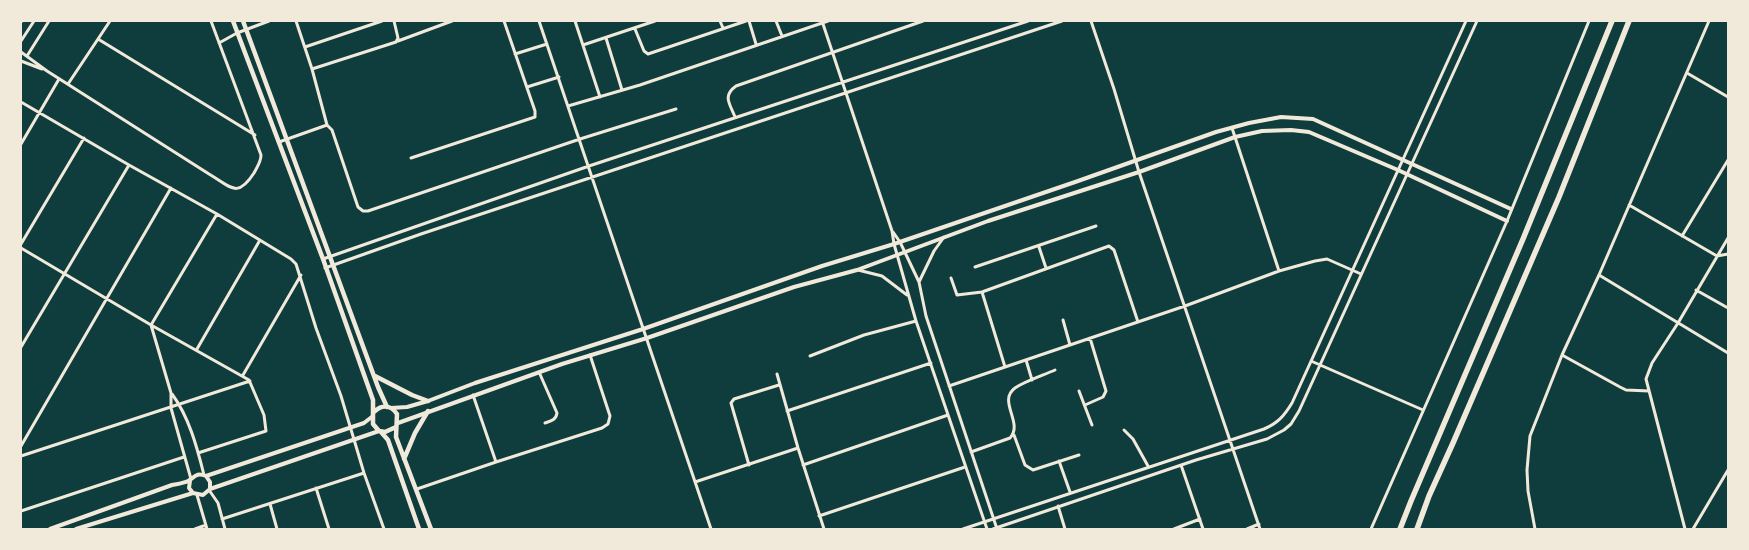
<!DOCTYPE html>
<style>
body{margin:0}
#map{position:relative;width:1749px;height:550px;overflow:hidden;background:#0f3d3e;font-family:"Titillium Web",sans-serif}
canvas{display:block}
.frame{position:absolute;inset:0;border:22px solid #f1e9da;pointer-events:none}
</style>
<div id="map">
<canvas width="1749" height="550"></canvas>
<div class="frame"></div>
</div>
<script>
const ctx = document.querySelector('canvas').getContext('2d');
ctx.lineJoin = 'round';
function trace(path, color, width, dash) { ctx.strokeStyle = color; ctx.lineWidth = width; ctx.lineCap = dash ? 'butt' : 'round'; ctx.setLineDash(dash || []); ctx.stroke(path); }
trace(new Path2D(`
 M539 21 711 529
 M575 21 600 97
 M720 21 723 28
 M749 21 756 44
 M776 21 782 36
 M822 21 892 231 894 244 916 321 987 529
 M1091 21 1114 89 1139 172 1260 529
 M21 22 22 21
 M635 29 644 51 648 54 746 21
 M606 38 622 90
 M98 39 255 135
 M21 41 34 21
 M398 41 452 21
 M219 43 237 33 269 21
 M583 45 655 21
 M305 47 382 21
 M21 52 47 71 209 174C231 187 237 199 254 173 257 167 261 162 261 155L211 21
 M515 54 547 44
 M27 56 49 21
 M21 61 42 69
 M312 69 396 42 398 38 394 21
 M1687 73 1728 97
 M68 84 110 21
 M527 87 559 77
 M21 102 129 165 217 214 291 259 296 264 316 328 341 396 364 473 384 529
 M568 106 640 85 828 21
 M735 117C730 104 722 96 736 86L923 21
 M327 125 332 130 358 207 363 211H368L580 139 676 109
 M1232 128 1279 271
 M279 142 327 125 312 69 296 21
 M21 144 59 79
 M411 158 535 117V111L504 21
 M1629 205 1717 256 1728 254
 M893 232 900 242 919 282 926 316 997 529
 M1682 236 1728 160
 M21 244 84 138
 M1039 247 1046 268
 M21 248 151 325 249 380 264 415 266 431 198 453
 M323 259 589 166 1028 21
 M975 267 1096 226
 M325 268 421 234 1062 21
 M858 270 882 276 907 295
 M1599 275 1728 353
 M951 278 957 295 982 292 1109 246 1114 250 1138 322
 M919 282 934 251 944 237
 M1696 290 1728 308
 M982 292 1005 367
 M1063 320 1070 345
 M21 347 129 165
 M197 349 260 240
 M1562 355 1620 387 1626 390 1649 391
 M810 356 864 335 916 321
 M1026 360 1032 380
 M1311 361 1423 410
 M539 372 557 413C556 420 551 421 545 423
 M777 374 798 448 824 529
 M243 375 301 275
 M949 386 1185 306 1279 271 1315 261 1327 259 1361 274
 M1079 391 1092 425
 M172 394C189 417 197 447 204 475
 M473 395 496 462
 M1085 405 1103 397 1106 391 1090 338
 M787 411 931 363
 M1124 430 1133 439 1148 466
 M1014 435 1025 465 1033 470 1079 455
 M21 446 171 188
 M971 452 1010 438C1024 423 997 401 1015 388 1025 381 1044 375 1055 370
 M21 456 250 381
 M1059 461 1070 492
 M749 465 731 403 734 399 779 385
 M803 465 948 415
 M1181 465 1203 529
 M191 479 171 408V393L151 325 217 214
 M695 482 798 448
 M316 488 329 529
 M417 489 496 462 602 428 608 424 610 416 590 355
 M209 490 218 503 225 529
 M197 495 207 529
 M270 504 277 529
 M1058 506 1065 529
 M21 511 184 457
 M819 516 965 467
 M222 519 364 473
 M195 529 206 525
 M963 529 1264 429C1278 423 1284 416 1292 403L1466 21
 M993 529 1196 460 1267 439 1284 430 1291 424 1299 411 1477 21
 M1174 529 1200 519
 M1247 529 1259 524
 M1371 529 1507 221 1589 21
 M1535 529 1528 491 1527 470 1530 436 1562 355 1599 275 1709 21
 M1685 529 1646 379 1652 363 1678 323 1728 238
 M1693 529 1728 470`), '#f1e9da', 3);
trace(new Path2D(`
 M391 408 407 407 428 401 475 383 643 329 822 266 894 244 1078 181 1216 132 1249 123 1281 117 1313 119 1511 209
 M398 423 562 364 647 338 794 287 857 270 988 221 1139 172 1235 137 1262 131 1291 130 1309 132 1398 170 1507 221
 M206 476 210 482V489
 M190 481 189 488 193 493
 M50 529 172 485C177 484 184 483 188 481 195 477 196 472 206 476L364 423 373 416
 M76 529 193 493 203 495 210 489 379 431`), '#f1e9da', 4);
trace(new Path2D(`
 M233 21 323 259 373 400V424L379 431 385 432 396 427
 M243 21 378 387 387 407
 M375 376 412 395 428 401
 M374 412C382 404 391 405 397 414L396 437 431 529
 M381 432 388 440 419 529
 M404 459 415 433 428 411`), '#f1e9da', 4.5);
trace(new Path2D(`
 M1400 529 1411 501 1523 239 1612 21
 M1417 529 1429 496 1453 443 1559 197 1629 21`), '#f1e9da', 5.5);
</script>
